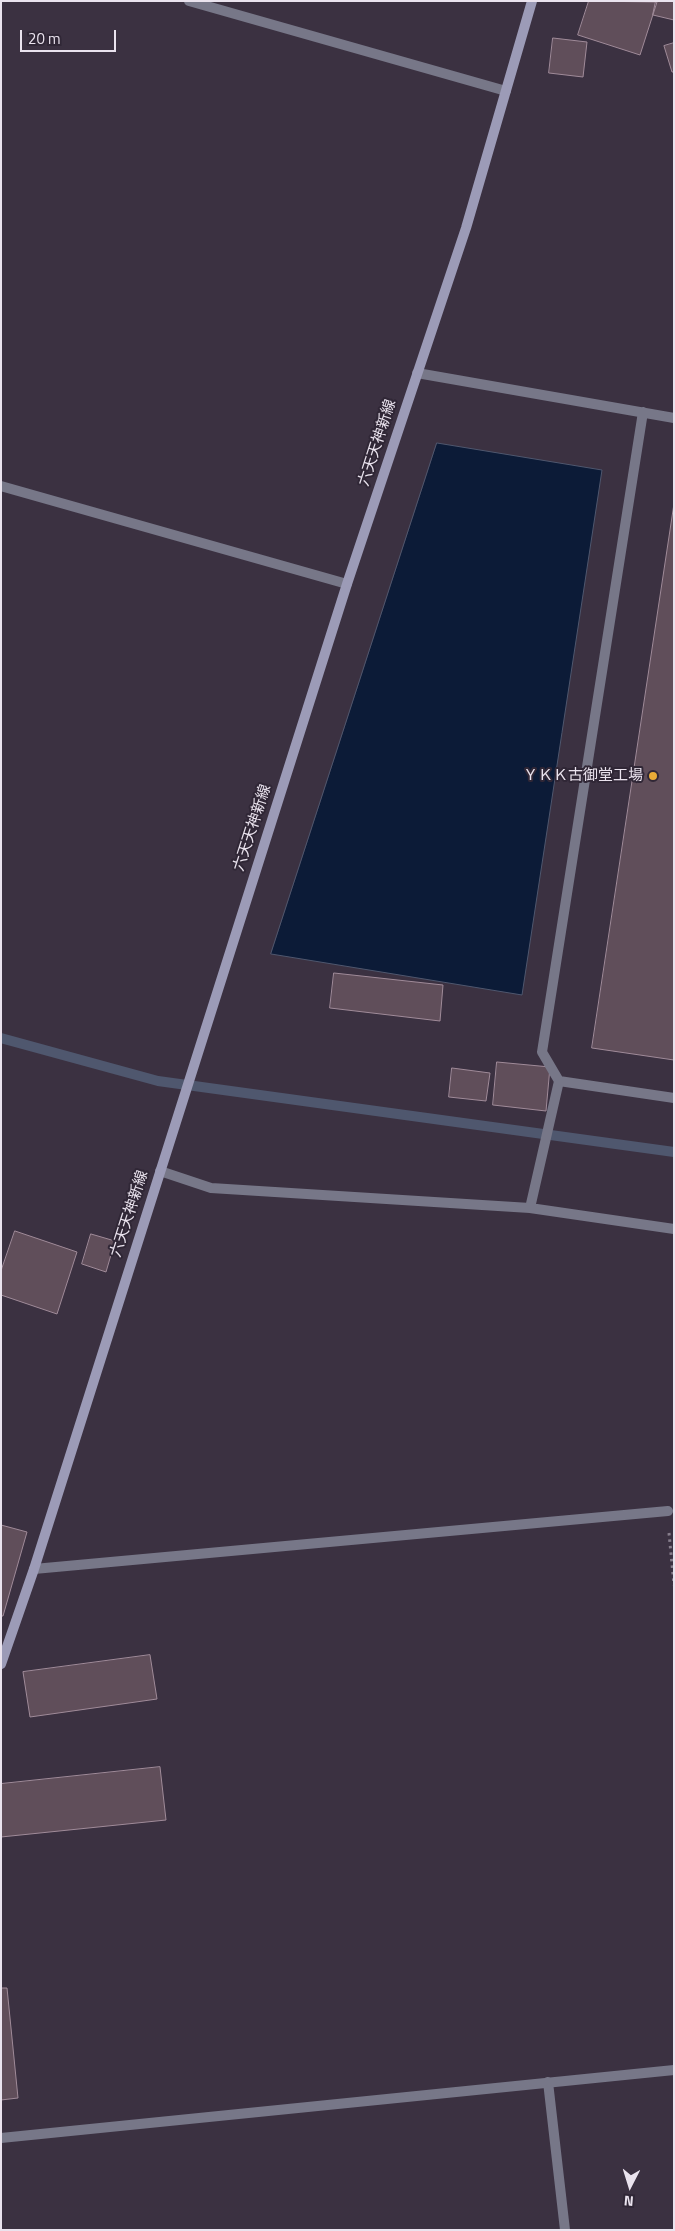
<!DOCTYPE html>
<meta charset="utf-8">
<style>
body{margin:0}
#map{position:relative;width:675px;height:2231px;overflow:hidden;background:#3b3141;font-family:"Titillium Web",sans-serif}
canvas{display:block}
.frame{position:absolute;inset:0;border:2px solid #eae3ee;pointer-events:none}
.north{position:absolute;left:605px;top:2161px;width:50px;height:50px;-webkit-text-stroke:4px #302736;paint-order:stroke;rotate:185deg;font-size:14px;font-weight:700;line-height:20px;text-align:center;color:#eae3ee}
.north::after{content:'';display:block;margin:auto;width:18px;height:22px;background:#eae3ee;clip-path:polygon(50% 0,100% 100%,50% 72%,0 100%)}
.scale{position:absolute;left:20px;top:30px;width:96px;height:22px;box-sizing:border-box;border:2px solid #eae3ee;border-top:0;padding-left:6px;font-size:15px;line-height:18px;white-space:nowrap;color:#eae3ee;-webkit-text-stroke:4px #302736;paint-order:stroke}
</style>
<div id="map">
<canvas width="675" height="2231"></canvas>
<div class="frame"></div>
<div class="north">N</div>
<div class="scale">20 m</div>
</div>
<script>
const ctx = document.querySelector('canvas').getContext('2d');
ctx.lineJoin = 'round';
function fillPath(path, color) { ctx.fillStyle = color; ctx.fill(path, 'evenodd'); }
function trace(path, color, width, dash) { ctx.strokeStyle = color; ctx.lineWidth = width; ctx.lineCap = dash ? 'butt' : 'round'; ctx.setLineDash(dash || []); ctx.stroke(path); }
function label(font, color, halo, rows, align = 'center') {
  ctx.font = font + ' "Titillium Web","Noto Sans JP",sans-serif'; ctx.lineWidth = 4; ctx.setLineDash([]); ctx.textBaseline = 'middle'; ctx.strokeStyle = halo; ctx.fillStyle = color; for (const [text, x, y, turn = 0] of rows) {
    ctx.save(); ctx.translate(x, y); ctx.rotate((+turn || 0) * Math.PI / 180); ctx.textAlign = isNaN(turn) ? turn : align; if (halo) ctx.strokeText(text, 0, 0); ctx.fillText(text, 0, 0); ctx.restore();
  }
}
const water = new Path2D(`
 M437 443 602 470 522 995 271 954Z`);
fillPath(water, '#0c1b37');
trace(water, '#4f576e', 1);
trace(new Path2D(`
 M1 1038 158 1081 674 1152`), '#4f576e', 10);
const building = new Path2D(`
 M589 1 657 2 640 55 578 35Z
 M656 1H674V20L653 15Z
 M553 38 587 42 583 77 549 73Z
 M674 43V72H672L664 46Z
 M674 504V1060L592 1048Z
 M334 973 443 985 440 1021 330 1008Z
 M497 1062 550 1067 546 1111 493 1105Z
 M452 1068 490 1073 486 1101 449 1097Z
 M15 1231 77 1252 57 1314 1 1295V1271Z
 M91 1234 115 1241 106 1272 82 1264Z
 M1 1525 27 1532 3 1616H1Z
 M150 1655 157 1699 30 1717 23 1672Z
 M160 1767 166 1820 1 1837V1784Z
 M1 1988H7L18 2098 1 2100Z`);
fillPath(building, '#604e5a');
trace(building, '#a08b99', 1);
trace(new Path2D(`
 M669 1533 674 1585`), '#877e8c', 3, [2.5, 4]);
trace(new Path2D(`
 M417 373 674 418
 M643 412 542 1052 559 1081 530 1208 674 1229
 M559 1081 674 1098
 M160 1171 211 1188 530 1208`), '#778', 10);
trace(new Path2D(`
 M189 1 506 91
 M1 486 347 584
 M34 1569 668 1511
 M548 2082 565 2230
 M1 2138 674 2070`), '#778', 10);
trace(new Path2D(`
 M1 1664 34 1569 347 584 466 228 532 1`), '#9c9bb7', 10);
for (const [x, y, r, color] of [
 [653,776,5,"#e8ab37"]
]) { const dot = new Path2D(); dot.arc(x, y, r, 0, 2 * Math.PI); ctx.fillStyle = color; ctx.fill(dot); trace(dot, '#302736', 2); }
label('15px', '#eae3ee', '#302736', [
 ["六天天神新線",378,443,-72],
 ["六天天神新線",253,828,-72],
 ["六天天神新線",130,1214,-72]
]);
label('15px', '#eae3ee', '#302736', [
 ["ＹＫＫ古御堂工場",643,776]
], 'right');
</script>
